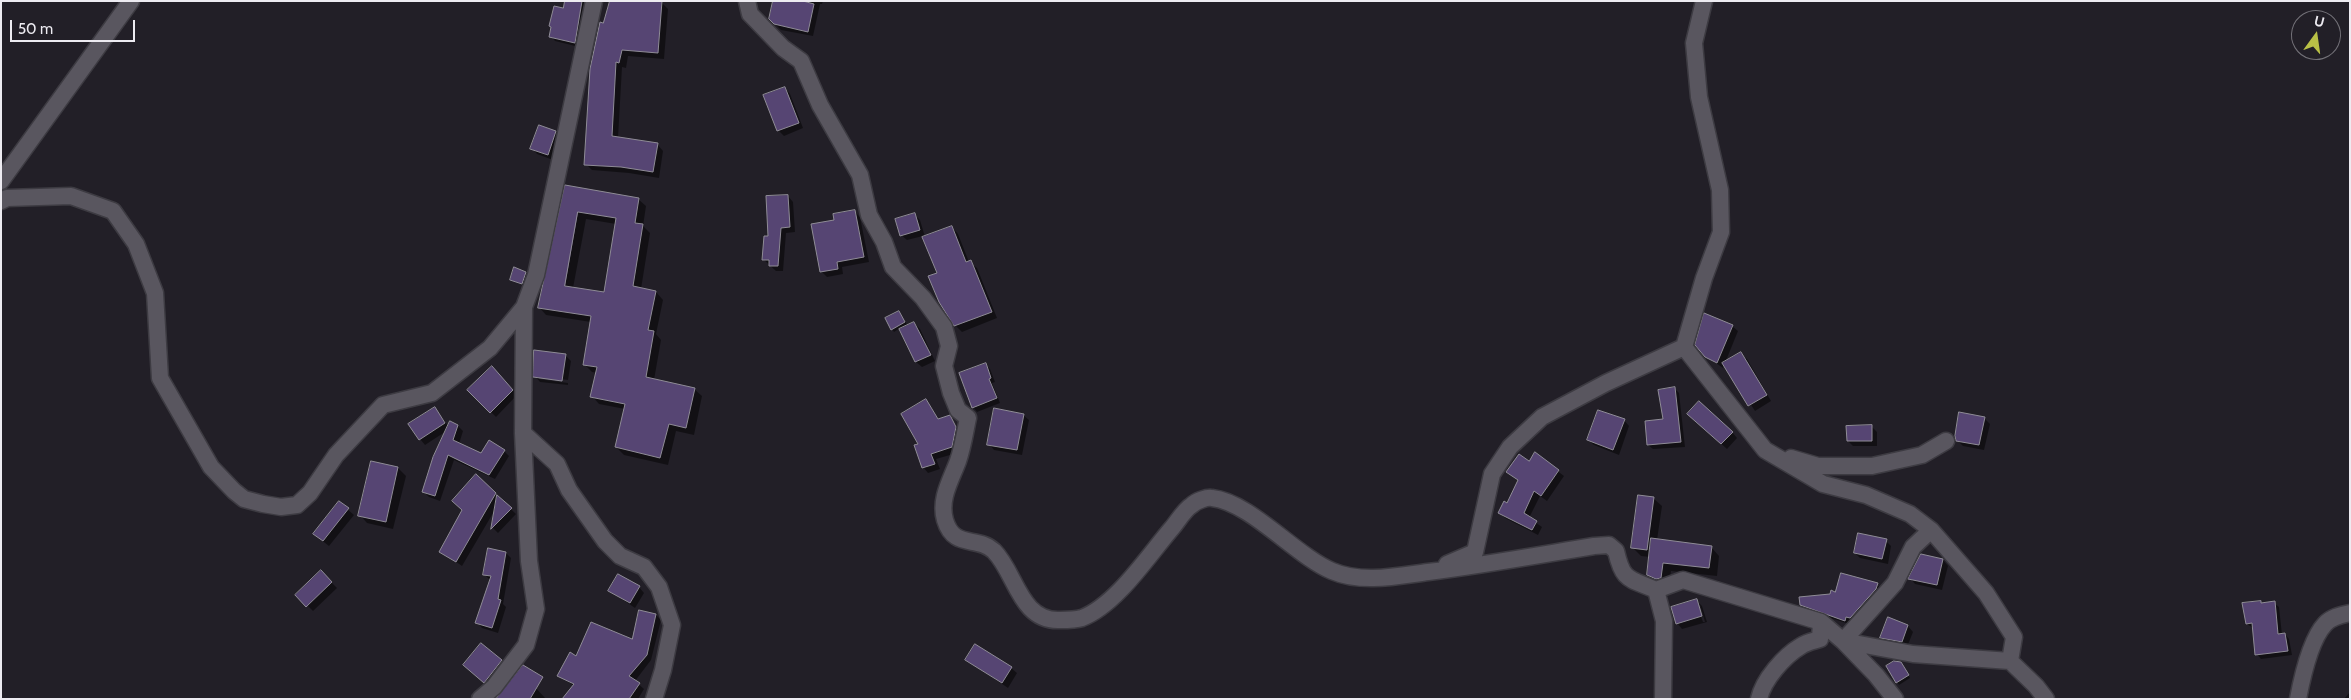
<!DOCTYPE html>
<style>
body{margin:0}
#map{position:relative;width:2351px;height:700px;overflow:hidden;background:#221f27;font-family:Cabin,sans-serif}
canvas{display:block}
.frame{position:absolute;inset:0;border:2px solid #edebf1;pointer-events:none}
.north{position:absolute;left:2291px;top:10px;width:50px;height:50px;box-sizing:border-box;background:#221f27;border:1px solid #737178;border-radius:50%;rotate:14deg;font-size:14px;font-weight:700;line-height:20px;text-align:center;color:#edebf1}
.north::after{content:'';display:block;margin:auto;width:18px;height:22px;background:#b9c046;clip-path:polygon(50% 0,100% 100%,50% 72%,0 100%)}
.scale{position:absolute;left:10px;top:20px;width:125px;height:22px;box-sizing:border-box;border:2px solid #edebf1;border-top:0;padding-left:6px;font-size:15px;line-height:18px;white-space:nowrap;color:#edebf1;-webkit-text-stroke:4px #221f27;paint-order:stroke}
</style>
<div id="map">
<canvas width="2351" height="700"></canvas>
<div class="frame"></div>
<div class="north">U</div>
<div class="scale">50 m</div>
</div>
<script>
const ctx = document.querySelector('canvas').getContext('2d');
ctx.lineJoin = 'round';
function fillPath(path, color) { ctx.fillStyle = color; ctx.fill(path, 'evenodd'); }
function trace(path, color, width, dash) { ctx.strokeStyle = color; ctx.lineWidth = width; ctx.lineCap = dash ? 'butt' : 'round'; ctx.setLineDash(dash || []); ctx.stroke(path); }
fillPath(new Path2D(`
 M567 1H587L579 47 555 41 551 36Z
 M774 1H823L822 4H820L813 36 781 30 770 19Z
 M661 2 668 9 664 59 628 56 626 68 622 67 618 138 657 144 663 151 659 178 629 173 592 170 586 164 604 24Z
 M785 88 790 94 803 128 784 136 778 130Z
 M556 132 561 137 553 160 537 154 532 148Z
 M566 187 638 199 646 206 643 226 650 233 641 289 656 292 663 300 656 334 661 340 654 380 694 389 702 396 694 435 676 431 668 465 624 455 616 447 625 409 599 404 592 396 597 373 592 372 584 364 591 322 546 315 539 307ZM586 219 616 224 605 293 573 288Z
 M788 196 793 202 795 232 786 233 783 271H776L763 259 769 238Z
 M855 212 860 217 869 262 842 267 843 274 827 277 821 271 836 221Z
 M915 215 920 220 925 237 952 227 958 234 969 262 977 268 997 318 962 332 955 325 923 236 907 240 901 235Z
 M515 269 528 275 524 286 511 279Z
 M899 312 908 326 914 323 920 329 935 361 922 367 916 362 900 328 894 332 892 329Z
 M1732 326 1738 331 1725 363 1741 354 1747 359 1771 401 1755 411 1724 364 1723 368 1706 356Z
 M565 355 571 361 568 380 539 376V379L568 383V385L540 382 535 376Z
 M986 365 990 369 995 382 992 383 1000 403 977 412 973 407Z
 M492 368 518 394 496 417 469 390Z
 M1675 389 1679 393 1685 447 1653 449 1648 445 1665 421Z
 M926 401 939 420 949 417 961 434 957 453 936 459 940 469 928 473 923 467Z
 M434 408 449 427 458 426 463 431 459 444 482 455 504 451 509 456 495 479 454 460 440 501 429 497 423 491 448 430 425 445 420 439Z
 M1023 415 1029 420 1022 455 994 450 989 444Z
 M1984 418 1990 424 1984 450 1963 446 1957 440Z
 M1694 419 1732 432 1737 438 1727 449Z
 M1624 420 1629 426 1619 455 1594 445 1588 440Z
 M1871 426 1877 432V446H1853L1848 441Z
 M1535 454 1564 476 1547 501 1540 496 1529 518 1542 527 1538 535 1505 518 1500 513 1507 504 1519 481 1508 472 1529 462Z
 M398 468 406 476 393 529 367 523 360 515Z
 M476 476 516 514 498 533 493 528 496 508 462 566 440 551 464 511Z
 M1653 498 1662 506 1657 540 1711 547 1719 556 1717 576 1671 571 1669 586 1656 583 1648 575 1650 557 1641 556 1633 548Z
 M339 502 354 515 329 546 320 539Z
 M1886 541 1891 546 1888 564 1860 558 1855 553Z
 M506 553 511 558 503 604 506 607 498 633 482 628 477 622 491 581 485 575Z
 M1943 560 1948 566 1942 590 1915 584 1910 578Z
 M321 572 337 588 313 611 297 595Z
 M1877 585 1882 589 1849 624 1806 610 1801 605 1836 594Z
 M639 587 644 593 635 608 610 591Z
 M1696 600 1702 606 1707 622 1682 629 1677 623ZM1697 605H1700L1705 622H1703Z
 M2260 602 2262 604 2274 603 2279 607 2282 635 2285 634 2289 639 2292 655 2261 659 2257 654 2253 628 2247 624Z
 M656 615 661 620 651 660 635 681 644 689 638 699H619L574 686 559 675 577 657 633 641Z
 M1908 626 1913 632 1907 647 1887 643 1882 637Z
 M967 660 1011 668 1017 673 1008 688Z
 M501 661 507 666 490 687 464 665Z
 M1903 666 1910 678 1899 685 1897 682Z
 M520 671 546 699H497Z
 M2350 692V699H2344Z`), '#0007');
const building = new Path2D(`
 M565 1H582L575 43 549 37 551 27 549 26 554 6 563 8Z
 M610 1H662L658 53 622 50 619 63 616 62 612 136 658 143 653 172 621 167 584 165 590 69 600 22 603 23Z
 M773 1H803L814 4 808 32 774 24 769 19Z
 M785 87 799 123 777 131 763 95Z
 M539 125 556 131 548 155 530 149Z
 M565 185 639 198 635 223 643 224 633 286 656 291 648 330 654 331 646 377 695 388 686 428 669 424 660 458 615 447 625 404 590 397 597 367 583 365 591 316 538 308ZM578 212 616 218 604 292 565 286Z
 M788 195 790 227 781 228 778 266H769V260H762L764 236H768L766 196Z
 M855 210 864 257 837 262 838 269 820 272 811 224 834 220 833 214Z
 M915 213 920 230 900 236 895 219Z
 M952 226 966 262 971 260 992 312 954 326 939 302 928 276 937 273 922 237Z
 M514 267 526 272 522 284 510 280Z
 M899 311 905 322 891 330 885 318Z
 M1704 313 1733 325 1717 363 1705 357 1695 345Z
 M914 322 931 355 915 362 899 329Z
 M534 350 566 354 562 381 533 377Z
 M1741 352 1767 395 1748 406 1722 363Z
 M986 363 991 378 989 379 997 398 972 408 959 373Z
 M492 366 513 390 490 413 467 390Z
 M1675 387 1681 442 1647 445 1645 421 1663 419 1658 390Z
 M926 399 938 419 950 415 956 427 952 447 931 454 935 464 922 468 914 445 918 444 901 414Z
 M1699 401 1733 432 1721 444 1687 414Z
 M435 407 445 423 419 440 408 424Z
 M994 408 1024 414 1017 450 987 445Z
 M1598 410 1625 419 1613 450 1587 440Z
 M1959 412 1985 417 1979 445 1956 441 1955 436Z
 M450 421 458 425 453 440 481 453 489 440 505 450 489 475 448 455 435 496 422 492 433 457Z
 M1872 425V441H1847L1846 426Z
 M1535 452 1559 470 1541 496 1534 491 1524 513 1537 521 1532 530 1498 513 1504 501 1507 503 1518 480 1506 472 1519 454 1529 461Z
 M371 461 398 467 386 522 358 516Z
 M476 474 496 493 456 562 439 552 462 510 452 501Z
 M497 495 512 508 491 529Z
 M1638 495 1654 497 1647 550 1631 548Z
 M339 501 349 508 323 541 313 534Z
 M1858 533 1887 539 1882 559 1854 553Z
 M1651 538 1712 546 1709 568 1663 563 1661 578 1656 579 1647 575Z
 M488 548 506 552 498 599 501 600 492 628 475 623 491 576 483 575Z
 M1921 554 1943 559 1937 585 1908 579Z
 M321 570 332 582 306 607 295 595Z
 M1841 573 1878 583 1876 589 1850 618 1846 617 1845 621 1800 605 1799 597 1830 594 1831 590 1835 592Z
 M618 574 640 586 630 603 608 591Z
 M1697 599 1702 616 1676 624 1671 607Z
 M2261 601V603L2275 601 2278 634 2285 633 2288 651 2255 655 2252 623 2246 624 2242 603Z
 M639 610 656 614 647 655 629 676 640 683 629 699H562L574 684 557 676 570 652 576 656 591 622 632 639Z
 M1888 617 1908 625 1902 642 1880 638Z
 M481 643 502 660 484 683 463 665Z
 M975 644 1012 667 1002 683 965 660Z
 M1894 661 1901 662 1909 675 1896 683 1886 666Z
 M523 665 543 677 530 699H496Z`);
fillPath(building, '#564573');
trace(building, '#8f8c96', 1);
const street = new Path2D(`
 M747 1 750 14 783 48 801 61 820 105 860 175 869 215 884 242 893 267 923 298 944 327 949 346 944 366 951 393 958 410 968 418C965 432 963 447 958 461 951 480 939 499 945 520 954 550 977 535 994 551 1016 573 1020 622 1060 620 1066 620 1075 620 1082 618 1116 605 1148 556 1172 528 1178 521 1184 510 1192 505 1196 501 1207 497 1212 498 1250 502 1296 556 1332 571 1362 584 1398 576 1428 572 1484 565 1539 555 1594 546L1609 545 1616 551C1623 582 1629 578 1656 590L1683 580 1821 622 1843 641 1913 654 2010 661 2036 686 2046 699
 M1704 1 1694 43 1699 97 1720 190 1721 232 1704 278 1684 347 1765 450 1823 484 1866 495 1910 514 1931 530 1986 593 2014 637 2010 661
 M1 181 131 1
 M1 201 7 198 71 196 113 211 136 244 155 293 160 378 211 467 234 491 244 499 263 504 281 507 297 505 310 493 336 455 383 405 432 393 490 348 524 307
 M523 433 557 464 569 490 605 541 620 556 644 567 659 587 672 625 663 670 654 699
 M1791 458 1818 466H1872L1922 455 1946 441
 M1447 564 1475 552 1492 474 1510 447 1542 417 1606 383 1684 347
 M1656 590 1664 621 1663 699
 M480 699 494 687 526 645 536 609 529 561 523 433 524 307 536 275 594 1
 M1759 699C1763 680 1784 656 1801 646 1807 642 1814 641 1820 639L1821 622
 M1895 699 1876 675 1843 641 1895 583 1913 547 1931 530
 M2298 699C2302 678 2310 640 2325 624 2331 617 2341 615 2350 613`);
trace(street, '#3d3b42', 19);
trace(street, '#59565f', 16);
</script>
